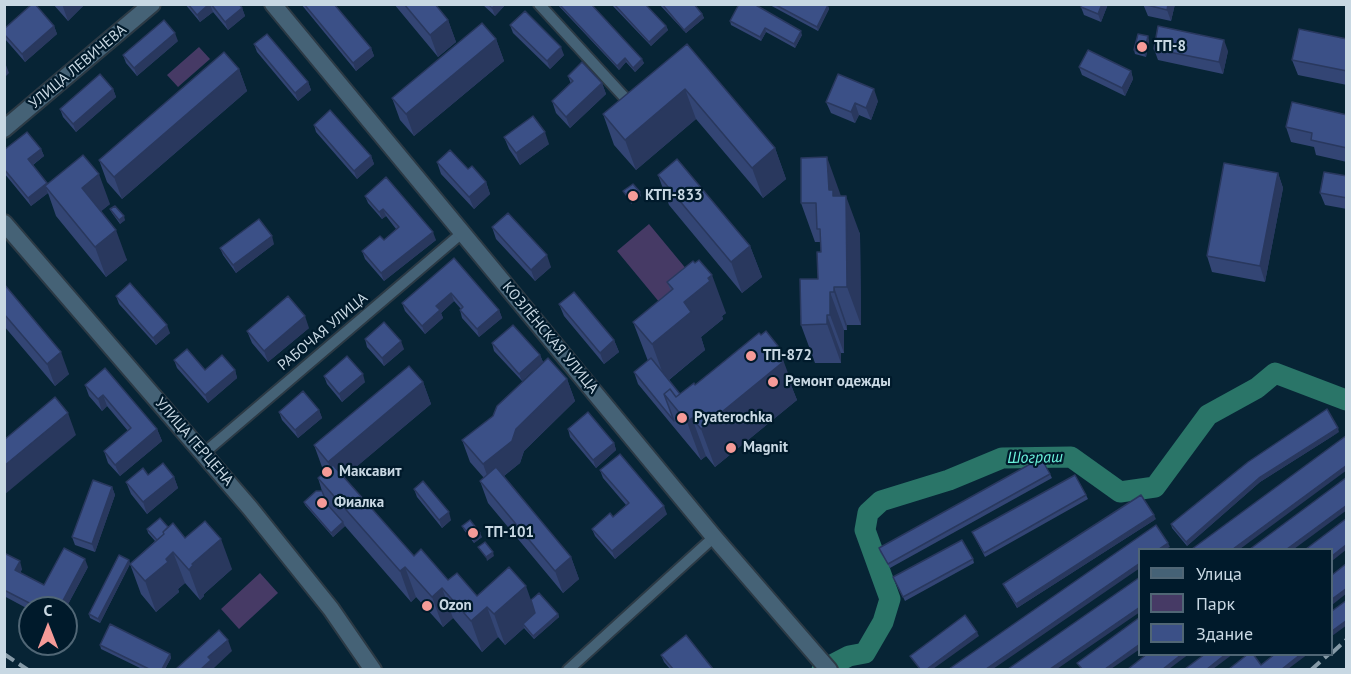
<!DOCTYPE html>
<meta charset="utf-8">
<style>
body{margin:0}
#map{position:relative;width:1351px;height:674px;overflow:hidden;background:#072435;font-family:"PT Sans",sans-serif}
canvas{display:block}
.frame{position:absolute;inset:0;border:6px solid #c8d8e3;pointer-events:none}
.legend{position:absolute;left:1138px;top:548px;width:195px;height:108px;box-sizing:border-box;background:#001a2b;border:2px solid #506675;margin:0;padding:8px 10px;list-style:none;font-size:18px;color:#c8d8e3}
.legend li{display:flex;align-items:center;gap:12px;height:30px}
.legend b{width:30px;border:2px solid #506675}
.north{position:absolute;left:18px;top:596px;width:60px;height:60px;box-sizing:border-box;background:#001a2b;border:2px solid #506675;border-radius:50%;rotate:0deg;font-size:16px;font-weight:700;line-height:24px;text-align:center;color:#c8d8e3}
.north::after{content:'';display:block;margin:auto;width:21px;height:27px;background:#f59b98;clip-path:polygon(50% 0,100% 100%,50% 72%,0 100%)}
</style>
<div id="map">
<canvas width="1351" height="674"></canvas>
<div class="frame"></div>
<ul class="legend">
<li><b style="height:8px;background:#456276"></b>Улица</li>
<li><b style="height:16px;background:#463a65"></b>Парк</li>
<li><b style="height:16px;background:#3b5087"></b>Здание</li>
</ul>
<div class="north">С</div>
</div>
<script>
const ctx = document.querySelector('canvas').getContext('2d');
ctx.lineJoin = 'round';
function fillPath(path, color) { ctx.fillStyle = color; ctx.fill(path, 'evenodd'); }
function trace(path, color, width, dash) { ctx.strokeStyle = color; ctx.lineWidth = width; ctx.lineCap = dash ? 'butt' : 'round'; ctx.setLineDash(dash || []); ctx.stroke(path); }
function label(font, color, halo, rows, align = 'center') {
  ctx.font = font + ' "PT Sans",sans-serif'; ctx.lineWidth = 4.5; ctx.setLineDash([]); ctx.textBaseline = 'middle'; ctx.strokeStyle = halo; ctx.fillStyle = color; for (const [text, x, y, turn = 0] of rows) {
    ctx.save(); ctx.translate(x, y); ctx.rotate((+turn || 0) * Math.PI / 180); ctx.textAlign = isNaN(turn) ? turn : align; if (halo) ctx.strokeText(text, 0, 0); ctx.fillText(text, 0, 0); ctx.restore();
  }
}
fillPath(new Path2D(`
 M199 47 210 59 178 87 167 75Z
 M649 224 707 294 674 320 617 251Z
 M260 573 278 593 239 629 221 609Z`), '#463a65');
trace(new Path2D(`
 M822 670 849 656 865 653 883 622 890 599 865 530 868 513 881 501 949 480 1002 458 1071 457 1120 492 1155 487 1208 415 1257 388 1275 373 1346 400`), '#2a7568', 21);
const street = new Path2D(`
 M539 4 626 99
 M204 453 462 233
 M568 670 714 537`);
const secondary = new Path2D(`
 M273 4 714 537 829 670
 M4 129 152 4
 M4 223 250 508 331 609 373 670`);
trace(street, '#2c3a45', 14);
trace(secondary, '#2c3a45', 20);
trace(street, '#456276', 10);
trace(secondary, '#456276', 16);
trace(new Path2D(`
 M1332 653 1346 640
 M4 654 28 670
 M1311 670 1329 654`), '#869aa7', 4, [12, 6]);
fillPath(new Path2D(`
 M53 4H85L68 21Z
 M185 4H239L242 8 245 16 228 30 213 12 200 22Z
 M301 4H334L371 48 374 56 356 71Z
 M394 4H435L448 20 456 42 438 57Z
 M482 4H506L495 16Z
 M557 4H591L644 63 635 72 626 62 619 70Z
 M611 4H645L666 26 668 30 651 46Z
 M659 4H694L702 14 704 18 686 33Z
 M768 4H827L829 9 818 31Z
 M1082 4H1108L1101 22 1084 15 1081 7Z
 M1143 4H1175L1171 21 1148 16Z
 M730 21 802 35 795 48 766 32 761 41 731 25Z
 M510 25 564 55 550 69 513 33Z
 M54 26 57 34 25 62 5 39 4 29Z
 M496 39 504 61 414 136 400 120 392 98Z
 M1347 39V85L1298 75 1292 60Z
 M1149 40 1146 57 1135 54 1134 50Z
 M178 41 137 76 126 63 123 55Z
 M254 44 308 82 311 90 298 101 257 52Z
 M687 44 775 148 786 179 763 198 696 119 636 170 614 145 603 114Z
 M1154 49 1228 51 1223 74 1158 60Z
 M1079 67 1131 71 1133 79 1125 96 1082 75Z
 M239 69 247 91 122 199 107 182 99 160Z
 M568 76 602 83 606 94 570 128 556 113 552 101 571 84Z
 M113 89 116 97 76 132 63 117 60 109Z
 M878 101 871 120 859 115 855 123 831 113 826 102Z
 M1347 115V162L1316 155 1314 147 1291 142 1286 127Z
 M314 125 371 156 374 164 357 179 316 132Z
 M504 137 549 144 520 165 509 149Z
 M41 149 44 156 33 165 48 184 110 204 101 211 127 260 106 277 56 216 48 193 31 206 4 173V150Z
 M437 162 468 169 486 182 490 194 474 209 441 174Z
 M1278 173 1283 188 1265 282 1212 272 1207 256Z
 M658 175 750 246 762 277 742 293 669 205Z
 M1347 176V209L1325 205 1320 193Z
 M365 196 436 240 384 281 365 259 362 251 384 240 396 229 386 216 382 219 368 203Z
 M841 196 860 234 861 325H847V330H844V353H841V363H815L801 325 818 279 821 252 820 242H815L801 203Z
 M110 209 125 220 120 224 112 213Z
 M492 227 551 267 535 281 496 239Z
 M274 244 236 273 223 255 220 248Z
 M454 258 499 310 502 318 479 337 462 318 460 310 461 309 454 301 441 313 443 318 425 334 405 311 402 303Z
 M667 282 726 313 722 316 723 319 701 337 705 350 669 380 680 394 695 385 792 384 791 385 797 400 715 467 706 456 701 460 638 384 634 372 648 361 633 322 671 291Z
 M4 284 69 374 55 386 4 326Z
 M116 296 170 333 156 345 119 304Z
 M559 304 614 340 619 352 604 364 564 316Z
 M309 328 268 362 252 343 247 331Z
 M365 339 404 349 384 366 367 347Z
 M492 343 540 355 543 362 522 381 494 351Z
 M174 360 205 370H235L237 378 208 403 177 368Z
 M105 368 157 429 162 441 120 476 108 463 104 451 128 431 107 406 102 411 89 396 85 385Z
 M324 376 365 382 342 402 327 384Z
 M567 379 575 401 524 451 520 463 504 476 571 557 579 579 563 593 488 503 480 481 484 478 470 462 462 440Z
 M423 382 431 404 344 477 414 556 448 580 477 596 531 600 558 614 559 617 534 639 524 628 505 645 498 637 482 652 453 618 443 627 416 597 411 602 345 526 333 537 305 505 304 502 322 491 318 478 325 471 322 467 314 445Z
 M319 410 322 418 298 438 282 420 279 412Z
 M568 429 614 443 616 450 596 468 570 437Z
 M1339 432 1260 482 1187 546 1172 528 1171 524Z
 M600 470 667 514 615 559 595 536 592 529 613 517 626 505 603 478Z
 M1050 474 1052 478 890 568 880 552 879 548Z
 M148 475 174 477 178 488 147 514 131 494 126 482Z
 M112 487 115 495 95 552 75 545 72 537Z
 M414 489 451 520 442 528 417 497Z
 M1086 495 1088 499 985 557 972 532Z
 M1156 519 1017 608 1005 588 1003 584Z
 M462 526 482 537 474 543 464 530Z
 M168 527 232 569 204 594V596L200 600 185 583 178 589 179 592 156 612 141 594 130 564 100 623 90 618 89 614 129 560 130 564 155 541 148 533 147 529Z
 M4 553 22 569 20 573 44 585 88 567 66 608H30V610L4 596Z
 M973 559 974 563 905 601 893 577Z
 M100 645 170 654 171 658 165 669H142L101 649Z
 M661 655 713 669H670L664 662Z`), '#334574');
fillPath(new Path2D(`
 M62 4H85L68 21Z
 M209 4H210L213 12 200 22 197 15Z
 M496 4H506L495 16 492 8Z
 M1102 4H1108L1101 22 1098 14Z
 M1168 4H1175L1171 21 1167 10Z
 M828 5 829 9 818 31 817 27Z
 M242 8 245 16 228 30 225 22Z
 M702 14 704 18 686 33 684 30Z
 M448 20 456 42 438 57 430 35Z
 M54 26 57 34 25 62 22 54Z
 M666 26 668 30 651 46 649 42Z
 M765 28 766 32 761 41 760 37Z
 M801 31 802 35 795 48 794 44Z
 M175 33 178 41 137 76 134 68Z
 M1148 36 1149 40 1146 57 1144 53Z
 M496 39 504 61 414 136 406 114Z
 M1224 40 1228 51 1223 74 1219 62Z
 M561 47 564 55 550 69 547 61Z
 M371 48 374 56 356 71 353 63Z
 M625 58 626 62 619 70 617 66Z
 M642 59 644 63 635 72 633 68Z
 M4 60 9 73 4 78Z
 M239 69 247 91 122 199 114 177Z
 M1131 71 1133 79 1125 96 1122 88Z
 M308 82 311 90 298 101 295 93Z
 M602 83 606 94 570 128 566 117Z
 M113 89 116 97 76 132 73 124Z
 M685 89 696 119 636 170 625 140Z
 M874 89 878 101 871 120 866 108Z
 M855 103 859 115 855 123 851 112Z
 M545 132 549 144 520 165 516 153Z
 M775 148 786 179 763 198 752 168Z
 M41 149 44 156 31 166 28 159Z
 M371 156 374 164 357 179 354 171Z
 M827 157 841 196H846L860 234 861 325 847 287 829 190Z
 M1278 173 1283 188 1265 282 1260 266Z
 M99 174 110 204 93 218 82 188Z
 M486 182 490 194 474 209 469 197Z
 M47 183 50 191 45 186 48 193 31 206 28 198Z
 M640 192 641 196 631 204 630 200Z
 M383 209 386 216 382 219 379 212Z
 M124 216 125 220 120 224 119 220Z
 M116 230 127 260 106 277 95 247Z
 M433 232 436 240 384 281 381 273Z
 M272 236 274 244 236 273 233 265Z
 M750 246 762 277 742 293 731 262Z
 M547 255 551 267 535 281 531 270Z
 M712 275 726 313 722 316 723 319 701 337 705 350 666 382 652 344 684 302Z
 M834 287 847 325V330L834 292Z
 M830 292 844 330V353L830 315Z
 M451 293 454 301 441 313 443 318 425 334 422 326 436 306Z
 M499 310 502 318 479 337 477 329Z
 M827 315 841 353V363L827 324Z
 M305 316 309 328 268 362 264 351Z
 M167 325 170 333 156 345 153 338Z
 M614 340 619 352 604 364 600 353Z
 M401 341 404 349 384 366 382 358Z
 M778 346 792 384 791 385 797 400 715 467 701 429 773 350Z
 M61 352 69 374 55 386 47 364Z
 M540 355 543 362 522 381 519 374Z
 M235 370 237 378 208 403 205 395Z
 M363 374 365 382 342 402 339 394Z
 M567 379 575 401 524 451 520 463 491 486 483 464 516 429Z
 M423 382 431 404 336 484 328 462Z
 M103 395 107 406 102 411 98 399Z
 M691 406 692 418 706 456 701 460 687 422Z
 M319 410 322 418 298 438 295 430Z
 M68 413 76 435 4 495V466Z
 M1338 428 1339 432 1260 482 1187 546 1186 542 1259 478Z
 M157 429 162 441 120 476 115 465Z
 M614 443 616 450 596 468 593 460Z
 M1347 465V470L1240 549H1233Z
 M174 477 178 488 147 514 143 502Z
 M112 487 115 495 95 552 92 544Z
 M1347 505V510L1294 549H1287Z
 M664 506 667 514 615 559 612 551Z
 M449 512 451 520 442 528 439 520Z
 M1154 515 1156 519 1017 608 1016 604Z
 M343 522 345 526 333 537 331 533Z
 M480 533 482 537 474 543 473 539Z
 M221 539 232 569 204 594V596L200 600 189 570 192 564Z
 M1168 543 1170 547 1166 549H1159Z
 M1347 544V549L1332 561V556Z
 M173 552 185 583 178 589 179 592 156 612 145 581 166 559Z
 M493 552 494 556 487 561 486 557Z
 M571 557 579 579 563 593 555 571Z
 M85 559 88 567 66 608H59Z
 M129 560 130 564 100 623 98 619Z
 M20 561 22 569 18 578 15 570Z
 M1140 563V568L993 669H986Z
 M405 567 416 597 411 602 400 571Z
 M526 586 537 617 523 624 524 628 505 645 494 614Z
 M442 588 453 618 443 627 432 597Z
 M1347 588V593L1332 605V599Z
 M487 607 498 637 482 652 471 621Z
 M1140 607V612L1057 669H1050Z
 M558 614 559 617 534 639 533 636Z
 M1347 620V625L1332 636V631Z
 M977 632 979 636 933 669H927Z
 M228 640 232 651 214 668V669H201L208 657Z
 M1140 644V649L1111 669H1105Z
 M170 654 171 658 165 669H162Z
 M1182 654H1189L1169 669H1163Z
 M1226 654H1233L1213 669H1207Z
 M1301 654H1308L1288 669H1282Z`), '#29385e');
const building = new Path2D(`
 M32 4H35L54 26 22 54 4 34V29Z
 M188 4H209L197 15Z
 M211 4H239L242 8 225 22Z
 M304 4H334L371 48 353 63Z
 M404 4H435L448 20 430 35Z
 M488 4H496L492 8Z
 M559 4H591L642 59 633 68 625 58 617 66Z
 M614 4H645L666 26 649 42Z
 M662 4H694L702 14 684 30Z
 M739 4H754L801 31 794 44 765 28 760 37 730 21Z
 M774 4H827L828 5 817 27Z
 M1082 4H1102L1098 14 1081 7Z
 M1143 4H1168L1167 10Z
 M525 11 561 47 547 61 510 25Z
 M164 20 175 33 134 68 123 55Z
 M482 23 496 39 406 114 392 98Z
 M1158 26 1224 40 1219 62 1154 49Z
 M1299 29 1347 39V71L1292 60Z
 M267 34 308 82 295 93 254 44Z
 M1138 34 1148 36 1144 53 1134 50Z
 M687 44 775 148 752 168 685 89 625 140 603 114Z
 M1088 50 1131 71 1122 88 1079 67Z
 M224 52 239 69 114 177 99 160Z
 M582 62 602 83 566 117 552 101 573 81 568 76Z
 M100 74 113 89 73 124 60 109Z
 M838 74 874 89 866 108 855 103 851 112 826 102Z
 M1292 102 1347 115V148L1311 140 1312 133 1286 127Z
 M330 110 371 156 354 171 314 125Z
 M533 116 545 132 516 153 504 137Z
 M27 132 41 149 28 159 47 183 28 198 4 169V150Z
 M450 150 468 169 472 166 486 182 469 197 437 162Z
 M83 155 99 174 82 188 116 230 95 247 45 186Z
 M827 157 829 190H833V196H846L847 287H834V292H830V315H827V324L801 325 800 279H818L817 252H821L820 229H817L816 203H801V158Z
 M677 159 750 246 731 262 658 175Z
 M1224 163 1278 173 1260 266 1207 256Z
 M1324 172 1347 176V198L1320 193Z
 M386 177 433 232 381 273 362 251 380 236 384 240 399 227 383 209 379 212 365 196Z
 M633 184 640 192 630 200 623 191Z
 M115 206 124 216 119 220 110 209Z
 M508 213 547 255 531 270 492 227Z
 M259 219 272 236 233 265 220 248Z
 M454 258 499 310 477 329 460 310 463 307 451 293 436 306 440 310 422 326 402 303Z
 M699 260 712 275 708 278 710 281 684 302 691 312 652 344 633 322 673 289 667 282 693 261 695 263Z
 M130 283 167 325 153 338 116 296Z
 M4 284 61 352 47 364 4 314Z
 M574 292 614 340 600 353 559 304Z
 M288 296 305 316 264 351 247 331Z
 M384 322 401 341 382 358 365 339Z
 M513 325 540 355 519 374 492 343Z
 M766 331 778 346 773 350 783 362 701 429 692 418 687 422 664 394 670 389 676 397 694 383 695 385 759 333 761 335Z
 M187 349 205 370 222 355 235 370 205 395 174 360Z
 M347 356 363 374 339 394 324 376Z
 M548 358 567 379 516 429 512 441 483 464 462 440 493 416 497 406Z
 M651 358 680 394 676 397 670 389 664 394 674 421 634 372Z
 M409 366 423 382 328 462 314 445Z
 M105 368 157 429 115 465 104 451 131 428 103 395 98 399 85 385Z
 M303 391 319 410 295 430 279 412Z
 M55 397 68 413 4 466V440Z
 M1327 409 1338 428 1259 478 1186 542 1171 524 1248 462Z
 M588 412 614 443 593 460 568 429Z
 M1347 435V465L1233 549H1192Z
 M620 454 664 506 612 551 592 529 610 513 613 517 629 503 600 470Z
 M1041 458 1050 474 888 564 879 548Z
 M163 463 174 477 143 502 126 482 143 468 148 475Z
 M333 465 414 556 421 549 448 580 457 573 477 596 509 567 526 586 494 614 487 607 471 621 442 588 432 597 405 567 400 571 318 478Z
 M496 467 571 557 555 571 480 481Z
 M1075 475 1086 495 984 553 972 532Z
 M1347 477V505L1287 549H1250Z
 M93 480 112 487 92 544 72 537Z
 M423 481 449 512 439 520 414 489Z
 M316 491H322L327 504 343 522 331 533 304 502Z
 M1141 495 1154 515 1016 604 1003 584Z
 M160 518 168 527 163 532 164 534 157 540 147 529Z
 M1347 518V544L1332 556V549H1306Z
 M470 520 480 533 473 539 462 526Z
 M205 521 221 539 192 564 193 565 189 570 173 552 166 559 168 562 145 581 130 564 164 534 163 532 173 523 185 538Z
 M1156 525 1168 543 1159 549H1140V563L986 669H949Z
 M962 540 973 559 903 597 893 577Z
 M485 542 493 552 486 557 478 547Z
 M64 548 85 559 59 608H39L4 590V553L20 561 15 570 44 585Z
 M119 555 129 560 98 619 89 614Z
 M1347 563V588L1332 599V575Z
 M1140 577V607L1050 669H1008Z
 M539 593 558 614 533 636 523 624 535 613 531 600Z
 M1347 600V620L1332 631V611Z
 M965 615 977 632 927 669H920L910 656Z
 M1140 617V644L1105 669H1082L1077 663Z
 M110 624 170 654 162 669H149L100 645Z
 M219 630 228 640 208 657 211 660 201 669H176Z
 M686 635 713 669H673L661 655Z
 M1147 654H1182L1163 669H1128Z
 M1205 654H1226L1207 669H1185Z
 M1248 654H1253L1261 665 1275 654H1301L1282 669H1229Z`);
fillPath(building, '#3b5087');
trace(building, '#29385e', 1.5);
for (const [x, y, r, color] of [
 [1142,47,6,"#f59b98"],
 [633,196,6,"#f59b98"],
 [751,356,6,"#f59b98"],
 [773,382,6,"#f59b98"],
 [682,418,6,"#f59b98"],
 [731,448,6,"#f59b98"],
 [327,472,6,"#f59b98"],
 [322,503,6,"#f59b98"],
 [473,533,6,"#f59b98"],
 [427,606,6,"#f59b98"]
]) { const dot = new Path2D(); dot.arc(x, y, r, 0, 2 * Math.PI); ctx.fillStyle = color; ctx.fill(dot); trace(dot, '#001a2b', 2); }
label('bold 15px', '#c8d8e3', '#001a2b', [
 ["ТП-8",1154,47],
 ["КТП-833",645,196],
 ["ТП-872",763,356],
 ["Ремонт одежды",785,382],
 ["Pyaterochka",694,418],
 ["Magnit",743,448],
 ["Максавит",339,472],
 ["Фиалка",334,503],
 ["ТП-101",485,533],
 ["Ozon",439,606]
], 'left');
label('15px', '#c8d8e3', '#001a2b', [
 ["УЛИЦА ЛЕВИЧЕВА",78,67,-40],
 ["РАБОЧАЯ УЛИЦА",323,332,-40],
 ["КОЗЛЁНСКАЯ УЛИЦА",550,338,50],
 ["УЛИЦА ГЕРЦЕНА",194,442,49]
]);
label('italic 16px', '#6cf5dd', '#001a2b', [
 ["Шограш",1035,458,-1]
]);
</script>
